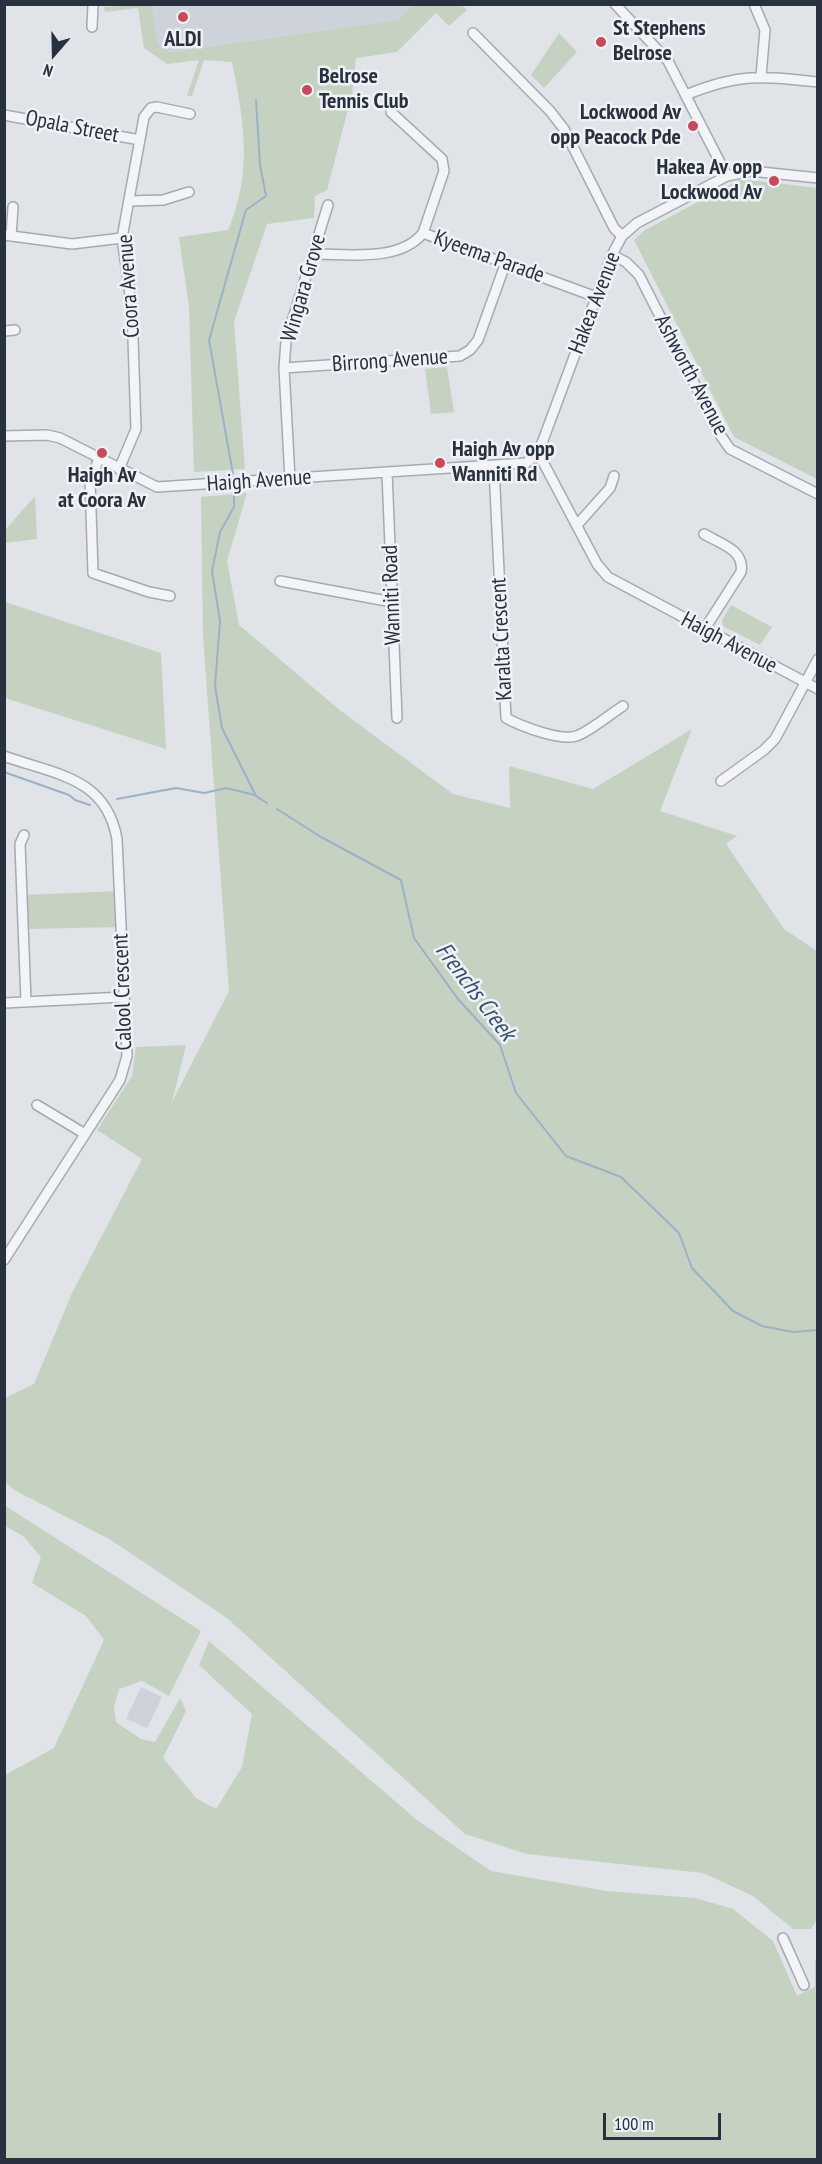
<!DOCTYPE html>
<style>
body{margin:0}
#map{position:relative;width:822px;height:2164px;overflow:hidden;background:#e0e3e8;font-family:"PT Sans Narrow",sans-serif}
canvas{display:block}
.frame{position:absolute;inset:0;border:6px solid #29313f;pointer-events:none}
.north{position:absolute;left:24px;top:24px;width:60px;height:60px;-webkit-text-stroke:4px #eff2f6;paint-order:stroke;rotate:200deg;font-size:16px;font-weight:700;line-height:24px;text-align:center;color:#29313f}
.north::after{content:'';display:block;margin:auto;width:21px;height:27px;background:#29313f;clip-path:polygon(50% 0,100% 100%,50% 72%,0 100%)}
.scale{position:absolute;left:603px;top:2113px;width:118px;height:27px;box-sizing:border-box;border:3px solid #29313f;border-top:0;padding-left:8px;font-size:18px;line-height:21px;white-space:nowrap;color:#29313f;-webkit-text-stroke:4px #eff2f6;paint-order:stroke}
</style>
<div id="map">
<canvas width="822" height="2164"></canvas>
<div class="frame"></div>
<div class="north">N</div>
<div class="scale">100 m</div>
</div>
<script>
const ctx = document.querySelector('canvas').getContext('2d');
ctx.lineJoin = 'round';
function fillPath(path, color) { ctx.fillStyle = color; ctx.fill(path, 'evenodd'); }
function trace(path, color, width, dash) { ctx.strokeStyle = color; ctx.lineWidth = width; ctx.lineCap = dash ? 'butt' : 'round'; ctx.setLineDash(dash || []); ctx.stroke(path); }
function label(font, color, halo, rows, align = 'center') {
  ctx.font = font + ' "PT Sans Narrow",sans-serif'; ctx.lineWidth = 5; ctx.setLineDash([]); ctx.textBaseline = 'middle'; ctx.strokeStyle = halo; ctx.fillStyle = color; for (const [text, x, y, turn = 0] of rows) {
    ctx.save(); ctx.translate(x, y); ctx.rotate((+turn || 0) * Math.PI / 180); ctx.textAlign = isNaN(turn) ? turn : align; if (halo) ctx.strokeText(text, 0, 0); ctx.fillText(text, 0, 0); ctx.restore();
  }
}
fillPath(new Path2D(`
 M152 5 411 4 412 5 398 20 170 52 158 43Z
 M141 1687 162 1697 147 1728 126 1719Z`), '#ced2da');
fillPath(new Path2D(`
 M131 5H152L158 43 170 52 398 20 412 5H461L467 10 449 26 436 13 397 52 356 58 352 94 327 190 315 196 314 218 267 224 234 322 245 469 194 472 189 307 179 237 228 230C253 171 244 123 232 62L204 60 192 96H187L199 60 167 64 144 48 138 8 105 12 104 7Z
 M559 33 577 52 544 88 531 75Z
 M741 179 817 188V479L734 437 634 240 645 230Z
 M447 367 454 412 431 414 425 369Z
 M247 493 227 561 239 625 341 711 453 794 510 808 509 766 593 789 692 729 660 811 737 836 726 844 784 929 817 951 818 1918 811 1929H793L753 1896 703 1873 527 1854 465 1834 227 1618 111 1540 16 1491 5 1482V1398L34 1384 72 1293 142 1159 97 1130 132 1076 136 1047 186 1045 172 1102 229 991 203 636 201 497Z
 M35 496 37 539 5 543V530Z
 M5 602 161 653 166 749 5 698Z
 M731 605 772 627 760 645 723 626 722 620Z
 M120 891 121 927 24 929 22 895Z
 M4 1505 201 1631 169 1696 142 1681 119 1689 114 1707 116 1722 141 1739 155 1742 180 1698 186 1711 163 1758 196 1798 216 1809 242 1767 252 1714 199 1665 209 1641 417 1820 491 1871 607 1891 695 1898 733 1909 773 1941 797 1996 815 1987V1961L817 1959V2159H5V1775L54 1748 104 1640 86 1616 32 1583 41 1557 23 1536 5 1526Z`), '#c5d2c1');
trace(new Path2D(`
 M233 474 209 340 246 210 266 196 260 165 256 100
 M234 495V507L220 532 212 571 220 621 215 686 222 728 256 796 267 803
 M4 772 69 795 75 800 90 805
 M117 799 176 788 204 793 226 788 255 795
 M277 809 321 837 401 880 414 938 458 999 500 1045 516 1093 566 1156 621 1177 679 1233 692 1268 733 1311 762 1326 793 1332 818 1330`), '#9cb1c7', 2);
const minor = new Path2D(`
 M615 4 668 61 727 176
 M754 4 765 30 761 76
 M92 27 93 4
 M473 33 550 111 564 129 614 228 622 236
 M686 95C740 73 762 76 818 82
 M391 112 442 159 444 171 423 233
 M4 115 140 140
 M130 201 163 200 189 192
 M4 235 72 244 122 238
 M11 236 13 207
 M314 254C349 254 400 262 423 233L596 297
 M612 255 626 262 639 275 721 436 730 449 818 494
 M4 331 15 330
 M284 368 460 356 470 350 478 340 506 262
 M4 436 47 435 60 438 157 487 526 463 536 455 542 443 612 255 622 236 637 223 727 176 751 171 818 178
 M536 455 543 462 597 564 608 577 818 689
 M99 459 90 480 93 573 149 592 170 596
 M494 467 506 718C521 726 563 743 579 735 594 728 609 715 623 706
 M119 469 136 429 132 309 122 238 144 117 151 108 157 107 190 114
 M387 472 397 718
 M290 479 284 368 286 341 328 205
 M577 525 610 488 614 476
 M704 534C721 544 745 550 741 572L704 630
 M280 581 392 602
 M4 756C56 775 106 777 117 839L127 1056 120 1080 4 1260
 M721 781 764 750 775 739 818 659
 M24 835 20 844 26 1002
 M4 1003 123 997
 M37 1105 85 1134
 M783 1938 804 1985`);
trace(minor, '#a5aab2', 12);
trace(minor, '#f2f4f7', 9);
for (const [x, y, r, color] of [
 [183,17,6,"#c9495c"],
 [601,42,6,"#c9495c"],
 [307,90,6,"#c9495c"],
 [693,126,6,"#c9495c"],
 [774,181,6,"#c9495c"],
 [102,453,6,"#c9495c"],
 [440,463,6,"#c9495c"]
]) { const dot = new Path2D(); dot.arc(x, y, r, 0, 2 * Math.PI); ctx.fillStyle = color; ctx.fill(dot); trace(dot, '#eff2f6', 2); }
label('bold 22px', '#29313f', '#eff2f6', [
 ["St Stephens",613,29],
 ["Belrose",613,54],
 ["ALDI",183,40,"center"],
 ["Belrose",319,77],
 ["Tennis Club",319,102],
 ["Lockwood Av",681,113,"right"],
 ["opp Peacock Pde",681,138,"right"],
 ["Hakea Av opp",762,168,"right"],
 ["Lockwood Av",762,193,"right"],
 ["Haigh Av opp",452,450],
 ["Wanniti Rd",452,475],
 ["Haigh Av",102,476,"center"],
 ["at Coora Av",102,501,"center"]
], 'left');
label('22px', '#29313f', '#eff2f6', [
 ["Opala Street",72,127,11],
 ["Kyeema Parade",489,257,20],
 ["Coora Avenue",129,286,-94],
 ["Wingara Grove",304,288,-74],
 ["Hakea Avenue",595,303,-69],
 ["Birrong Avenue",390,361,-4],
 ["Ashworth Avenue",691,375,62],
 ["Haigh Avenue",259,481,-4],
 ["Wanniti Road",392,595,-92],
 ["Karalta Crescent",502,639,-93],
 ["Haigh Avenue",729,643,28],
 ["Calool Crescent",123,992,-92]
]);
label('italic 24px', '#355071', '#eff2f6', [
 ["Frenchs Creek",475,992,53]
]);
</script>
